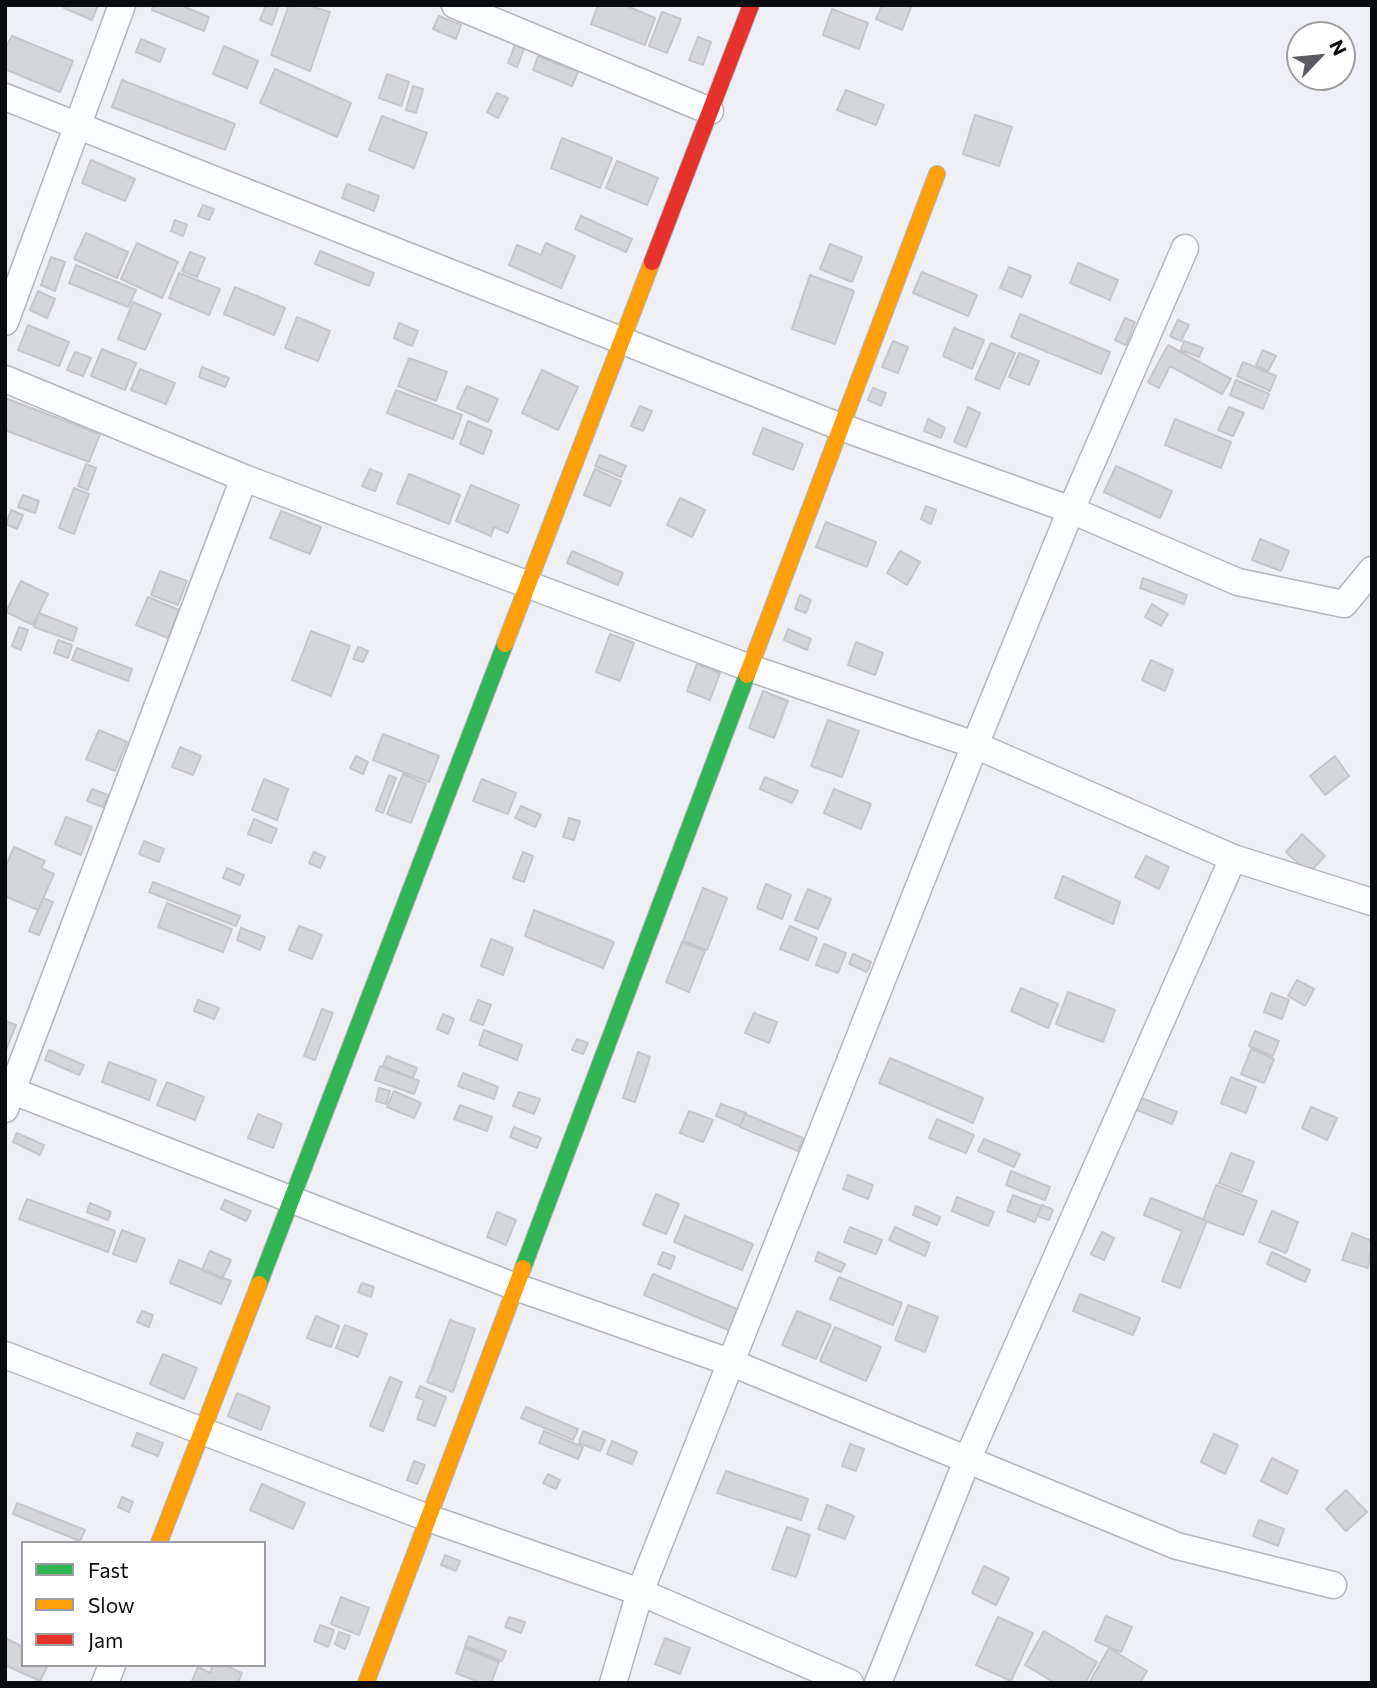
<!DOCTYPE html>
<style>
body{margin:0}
#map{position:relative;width:1377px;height:1688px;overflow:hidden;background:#eeeff5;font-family:Commissioner,sans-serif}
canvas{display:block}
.frame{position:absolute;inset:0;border:7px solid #0b0c0f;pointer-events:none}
.legend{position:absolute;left:21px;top:1541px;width:245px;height:126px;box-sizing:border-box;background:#fff;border:2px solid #9d9e9f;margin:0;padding:9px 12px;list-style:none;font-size:21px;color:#0b0c0f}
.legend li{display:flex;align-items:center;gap:14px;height:35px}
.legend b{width:35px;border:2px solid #9d9e9f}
.north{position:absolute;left:1286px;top:21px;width:70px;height:70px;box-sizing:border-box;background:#fff;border:2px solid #9d9e9f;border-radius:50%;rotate:64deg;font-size:19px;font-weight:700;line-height:28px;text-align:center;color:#0b0c0f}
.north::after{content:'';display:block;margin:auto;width:24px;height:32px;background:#5a5b60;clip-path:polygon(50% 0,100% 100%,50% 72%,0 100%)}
</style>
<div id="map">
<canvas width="1377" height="1688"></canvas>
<div class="frame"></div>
<ul class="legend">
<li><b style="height:9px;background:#30b455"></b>Fast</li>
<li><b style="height:9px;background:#ff9f0a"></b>Slow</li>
<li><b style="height:9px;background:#e5322d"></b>Jam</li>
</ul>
<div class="north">N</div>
</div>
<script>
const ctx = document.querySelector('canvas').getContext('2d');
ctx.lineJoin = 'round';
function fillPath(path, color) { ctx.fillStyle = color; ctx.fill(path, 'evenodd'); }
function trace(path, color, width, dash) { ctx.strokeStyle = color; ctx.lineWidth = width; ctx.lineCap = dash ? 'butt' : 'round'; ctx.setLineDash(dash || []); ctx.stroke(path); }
const building = new Path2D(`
 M65 5H98L92 20 64 8Z
 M154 5H180L209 17 204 31 152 10Z
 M266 5H279L272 25 260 20Z
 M289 5H307L330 12 310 71 271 55Z
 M598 5H624L655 18 645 45 591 24Z
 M882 5H912L902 30 876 19Z
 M832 9 868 23 859 49 823 35Z
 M662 12 681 19 667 53 649 46Z
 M439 16 461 25 456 39 433 29Z
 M12 36 73 61 60 92 5 69V49Z
 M698 37 711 42 703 65 689 60Z
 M141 39 165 49 160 62 136 52Z
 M515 45 524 49 517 67 508 63Z
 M224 46 258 61 247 88 213 74Z
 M538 56 578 72 572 86 533 70Z
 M275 69 351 103 337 137 260 103Z
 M387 74 409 82 401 106 379 98Z
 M122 80 235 124 225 150 112 107Z
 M413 86 423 89 416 113 406 110Z
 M846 90 884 105 876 125 837 110Z
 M497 93 508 98 498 118 487 112Z
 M975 115 1012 127 999 166 963 154Z
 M382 116 427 133 414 168 369 150Z
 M562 138 612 158 600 188 551 168Z
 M91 160 135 179 125 201 82 183Z
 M617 161 658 178 647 205 606 188Z
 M347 184 379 196 374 211 342 198Z
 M203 205 214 209 209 220 198 216Z
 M581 216 632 239 626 252 575 229Z
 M175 220 187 225 183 236 171 231Z
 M86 233 128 252 117 278 74 259Z
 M137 243 178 262 162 298 121 279Z
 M546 243 575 256 561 288 509 265 517 245 541 255Z
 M830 244 862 257 852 282 820 269Z
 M320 251 374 273 369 286 315 264Z
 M190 252 205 258 197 277 182 271Z
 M51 257 65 262 55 291 41 285Z
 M1078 263 1118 280 1110 300 1070 283Z
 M76 265 136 290 128 307 69 283Z
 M1009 267 1031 276 1022 297 1000 288Z
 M922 272 977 295 968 316 913 293Z
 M179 273 220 289 209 315 169 298Z
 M810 275 854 291 835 344 792 329Z
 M235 287 285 308 274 335 224 314Z
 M38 291 55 299 47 318 30 310Z
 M133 302 161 314 145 350 118 339Z
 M1020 314 1110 352 1101 374 1011 337Z
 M297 317 330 331 318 361 285 348Z
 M1125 318 1135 322 1126 345 1115 340Z
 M1178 320 1189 325 1181 341 1170 336Z
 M399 323 418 331 412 346 394 338Z
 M28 325 69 342 59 366 18 350Z
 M954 328 984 340 972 369 943 356Z
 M893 341 908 347 898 373 882 367Z
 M1184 341 1203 348 1199 357 1181 350Z
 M991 343 1015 353 999 389 975 379Z
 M1168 345 1231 379 1222 394 1170 366 1159 388 1148 382Z
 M102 349 136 363 125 390 91 376Z
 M1263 350 1276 356 1268 371 1256 365Z
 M75 352 91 358 83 376 67 370Z
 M1019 353 1039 361 1029 385 1009 377Z
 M409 358 447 372 436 401 398 386Z
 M1243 362 1276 376 1270 391 1237 376Z
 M202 367 229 378 225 387 199 377Z
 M140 369 175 383 166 404 131 390Z
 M542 370 578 387 558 430 522 413Z
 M1236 380 1269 394 1263 409 1230 395Z
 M467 386 498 399 488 422 457 408Z
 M873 388 886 393 881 406 868 400Z
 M396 390 462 415 453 439 387 413Z
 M5 398 100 434 89 462 5 430Z
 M640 406 652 411 643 431 631 426Z
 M968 407 980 413 966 447 954 442Z
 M1229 407 1244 413 1233 436 1218 430Z
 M928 419 945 428 941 438 924 431Z
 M1175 419 1231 442 1221 468 1165 445Z
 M468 421 492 431 483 454 460 444Z
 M763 428 803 444 793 470 753 454Z
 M600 455 626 466 621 477 595 466Z
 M86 464 96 468 88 490 78 486Z
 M1116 466 1172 491 1160 518 1104 492Z
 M370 469 382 474 375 491 362 486Z
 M595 469 621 481 610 506 584 495Z
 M409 474 460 495 449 524 397 503Z
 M471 485 519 505 508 533 494 527 491 536 456 521Z
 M74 488 89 494 74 534 59 528Z
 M23 495 39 501 35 513 18 507Z
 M680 498 705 510 692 537 667 525Z
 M926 506 936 510 931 524 921 519Z
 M11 510 23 515 17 529 6 524Z
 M281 511 321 527 310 554 270 538Z
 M826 522 876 542 867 567 816 547Z
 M1260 539 1289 551 1281 571 1252 560Z
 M572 551 623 573 618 585 567 563Z
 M900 551 920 562 907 585 887 573Z
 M160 571 187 581 178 605 151 595Z
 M1143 578 1187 595 1184 604 1140 588Z
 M21 581 48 594 33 625 6 612Z
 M800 595 811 600 806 613 795 609Z
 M148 597 179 610 168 638 136 625Z
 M1152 604 1168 614 1161 626 1145 617Z
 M39 613 77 628 73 641 34 627Z
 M19 627 28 630 21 650 12 646Z
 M788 629 811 639 807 650 784 640Z
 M311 631 350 646 331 696 292 680Z
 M610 634 634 643 620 681 596 672Z
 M58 640 72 645 68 658 54 653Z
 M856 642 883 653 875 675 848 665Z
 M358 647 368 651 363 662 353 659Z
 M77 648 132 669 128 681 72 660Z
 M1151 660 1173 670 1165 691 1142 680Z
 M697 664 720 673 710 700 687 691Z
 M763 691 788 701 774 738 749 728Z
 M828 720 859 731 842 777 811 766Z
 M99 730 127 742 115 771 86 759Z
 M383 734 439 756 429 782 373 760Z
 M180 747 201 756 193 775 172 767Z
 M356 756 368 762 363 774 350 768Z
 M1335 756 1349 776 1325 795 1310 776Z
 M403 774 426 784 411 823 387 814Z
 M389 775 396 778 383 813 376 810Z
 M765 777 798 791 792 803 760 789Z
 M264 779 288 789 277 820 252 810Z
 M482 779 516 793 508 814 473 801Z
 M92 789 108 795 103 807 87 801Z
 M834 789 871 804 861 829 824 813Z
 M521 806 541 815 535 827 515 818Z
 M66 817 92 827 81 855 55 844Z
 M569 818 580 821 574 840 563 837Z
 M254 819 277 829 271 843 248 834Z
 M1302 834 1325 856 1309 873 1286 852Z
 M144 841 164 849 159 862 139 854Z
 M14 847 45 861 41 868 54 874 38 910 5 896V868Z
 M314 852 325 857 320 868 309 863Z
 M523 852 533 856 524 882 513 878Z
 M1146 856 1169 867 1159 889 1135 877Z
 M227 868 244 875 240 885 223 878Z
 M1063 876 1120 902 1113 924 1055 898Z
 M153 882 240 916 236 926 149 892Z
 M766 884 791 895 782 919 757 908Z
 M703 888 727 898 707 950 683 941Z
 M808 889 831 899 818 929 795 920Z
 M43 898 53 902 39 935 29 931Z
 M167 903 232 929 223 952 158 927Z
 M534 910 614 942 603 968 525 936Z
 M299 926 322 935 312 959 289 950Z
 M790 926 817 938 808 960 780 949Z
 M241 928 265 937 260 950 237 940Z
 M491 939 513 948 503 975 481 966Z
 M682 942 705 951 689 992 666 982Z
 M824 944 846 953 838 973 816 965Z
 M853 954 871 962 867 972 849 964Z
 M1297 980 1314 989 1305 1006 1288 996Z
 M1021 988 1058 1004 1048 1028 1011 1011Z
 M1068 992 1115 1010 1103 1042 1056 1024Z
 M1271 993 1289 1000 1282 1019 1264 1012Z
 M198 1000 219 1008 214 1019 194 1011Z
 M478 1000 491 1005 483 1025 470 1020Z
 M322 1009 333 1013 315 1060 304 1056Z
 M754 1013 777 1022 769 1043 745 1033Z
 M443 1014 454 1019 448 1034 437 1029Z
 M5 1021 16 1025 6 1050 5 1049Z
 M484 1030 522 1045 517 1060 479 1045Z
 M1255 1031 1279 1041 1273 1056 1249 1046Z
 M577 1039 588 1043 583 1054 572 1050Z
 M1251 1049 1274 1059 1264 1083 1241 1074Z
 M49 1050 84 1065 79 1075 45 1060Z
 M638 1052 650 1057 635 1102 623 1098Z
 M387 1056 417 1068 413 1078 383 1066Z
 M890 1058 983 1098 973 1123 879 1083Z
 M109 1062 156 1080 149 1100 102 1082Z
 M380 1066 419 1081 414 1094 375 1080Z
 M463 1073 498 1087 494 1099 458 1086Z
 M1231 1077 1256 1087 1246 1113 1221 1103Z
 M167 1082 204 1097 195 1120 157 1105Z
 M379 1088 390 1091 386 1104 376 1101Z
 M394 1091 421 1103 414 1118 387 1107Z
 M519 1092 540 1099 534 1114 513 1106Z
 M1139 1097 1177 1112 1172 1124 1134 1109Z
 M721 1104 746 1113 740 1126 716 1116Z
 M460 1105 492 1117 487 1131 454 1119Z
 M1311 1107 1337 1118 1327 1140 1302 1128Z
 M689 1111 713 1120 703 1142 680 1133Z
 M258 1114 282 1124 273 1148 248 1138Z
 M745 1114 803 1138 798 1151 740 1127Z
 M937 1119 974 1135 966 1153 929 1138Z
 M514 1127 541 1138 537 1148 510 1137Z
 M17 1133 44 1145 40 1155 13 1142Z
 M984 1139 1020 1154 1014 1167 978 1151Z
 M1231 1153 1254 1162 1242 1192 1219 1183Z
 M1011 1171 1050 1187 1045 1200 1006 1185Z
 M848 1175 873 1185 868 1199 843 1189Z
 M1216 1185 1257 1201 1243 1235 1203 1220Z
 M656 1194 679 1204 666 1234 643 1225Z
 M1013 1195 1041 1206 1035 1222 1007 1211Z
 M957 1197 994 1212 988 1226 952 1211Z
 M1151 1198 1207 1221 1180 1288 1162 1281 1182 1231 1144 1215Z
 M27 1199 115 1231 108 1252 19 1219Z
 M225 1200 251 1211 246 1221 221 1209Z
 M90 1203 111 1212 108 1220 87 1212Z
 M1042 1205 1053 1210 1049 1220 1037 1216Z
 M916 1206 940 1217 937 1225 913 1215Z
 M1272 1211 1298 1222 1286 1253 1259 1242Z
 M497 1212 516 1220 506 1245 487 1237Z
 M685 1216 753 1244 742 1270 674 1242Z
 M850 1227 882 1240 876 1254 844 1242Z
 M895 1227 930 1243 925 1256 889 1240Z
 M122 1230 145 1239 136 1262 113 1254Z
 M1102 1232 1114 1238 1104 1260 1091 1254Z
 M1352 1233 1372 1241 1368 1268 1342 1260Z
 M210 1251 231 1260 222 1279 202 1270Z
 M663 1252 675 1257 670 1269 658 1264Z
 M818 1252 845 1264 841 1272 815 1261Z
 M1272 1252 1310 1270 1305 1282 1267 1264Z
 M179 1260 231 1281 221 1304 170 1283Z
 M653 1274 742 1311 733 1332 644 1295Z
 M839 1277 902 1303 893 1325 830 1299Z
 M362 1283 374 1287 371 1297 358 1292Z
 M1080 1294 1140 1318 1133 1335 1073 1311Z
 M908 1305 938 1317 925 1352 895 1340Z
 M142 1311 153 1315 149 1327 137 1322Z
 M797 1311 831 1325 816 1359 782 1345Z
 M316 1316 339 1326 331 1347 307 1338Z
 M450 1320 475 1329 453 1392 427 1382Z
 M345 1325 367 1334 358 1357 336 1348Z
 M835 1327 881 1347 866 1381 820 1361Z
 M163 1354 197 1368 184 1399 150 1384Z
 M390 1377 402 1382 383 1431 370 1426Z
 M420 1386 446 1397 435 1426 417 1419 424 1400 416 1397Z
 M237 1393 270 1407 261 1430 228 1416Z
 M526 1407 578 1429 573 1440 521 1418Z
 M544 1431 583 1447 578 1459 539 1443Z
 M583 1431 605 1440 600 1451 579 1443Z
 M137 1433 163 1443 158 1456 132 1446Z
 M1214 1434 1238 1445 1225 1474 1201 1462Z
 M612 1441 637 1452 632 1464 607 1454Z
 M850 1444 864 1449 856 1471 842 1466Z
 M1272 1458 1298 1471 1287 1494 1261 1481Z
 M414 1461 425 1465 417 1484 407 1480Z
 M726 1471 808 1499 801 1520 717 1493Z
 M548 1474 560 1480 556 1489 543 1483Z
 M262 1484 305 1503 293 1529 250 1510Z
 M1346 1490 1367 1512 1346 1531 1326 1509Z
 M122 1497 133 1502 129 1512 118 1507Z
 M17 1503 85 1530 80 1541 13 1514Z
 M827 1505 854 1516 845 1539 818 1529Z
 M1259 1520 1284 1529 1278 1546 1253 1536Z
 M787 1527 810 1535 796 1577 772 1569Z
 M445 1555 460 1561 456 1571 441 1565Z
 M984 1566 1009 1578 996 1605 972 1593Z
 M341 1597 369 1608 359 1635 331 1624Z
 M1106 1616 1132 1627 1121 1652 1095 1641Z
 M509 1617 525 1622 521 1633 505 1627Z
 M998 1617 1033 1633 1011 1681 976 1665Z
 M320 1625 334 1630 328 1647 314 1641Z
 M1044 1631 1097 1662 1085 1683H1055L1025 1665Z
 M339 1632 350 1636 345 1649 335 1644Z
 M469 1636 506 1651 502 1661 465 1646Z
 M5 1638 23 1647V1665H48L40 1681 5 1665Z
 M665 1638 690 1648 680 1674 655 1664Z
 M465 1648 499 1662 491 1683H481L456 1673Z
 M1109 1648 1147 1671 1140 1683H1089Z
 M213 1665H224L242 1673 238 1683 192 1681 198 1667 210 1673Z`);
fillPath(building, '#d5d6da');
trace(building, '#c5c6cb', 2);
const street = new Path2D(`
 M455 5 710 111
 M5 97 841 427 1071 510 1238 582 1344 604 1372 570
 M5 322 122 5
 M5 379 244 478 750 668 975 745 1233 858 1372 902
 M5 1088 516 1287 732 1363 1177 1546 1333 1585
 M5 1109 244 478
 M5 1355 428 1518 640 1592 850 1683
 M105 1683 112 1665
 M613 1683 640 1592 975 745 1071 510 1185 248
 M878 1683 968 1458 1233 858`);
const fast = new Path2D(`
 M523 1268 747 675
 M259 1284 505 644`);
const slow = new Path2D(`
 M505 644 652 262
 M747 675 937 174
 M159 1543 259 1284
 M366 1683 523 1268`);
const jam = new Path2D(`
 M652 262 751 5`);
trace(street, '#b5b6bb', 29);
trace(fast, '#b5b6bb', 18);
trace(slow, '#b5b6bb', 18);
trace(jam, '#b5b6bb', 18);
trace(street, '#fcfdfe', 26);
trace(fast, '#30b455', 16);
trace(slow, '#ff9f0a', 16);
trace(jam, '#e5322d', 16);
</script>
